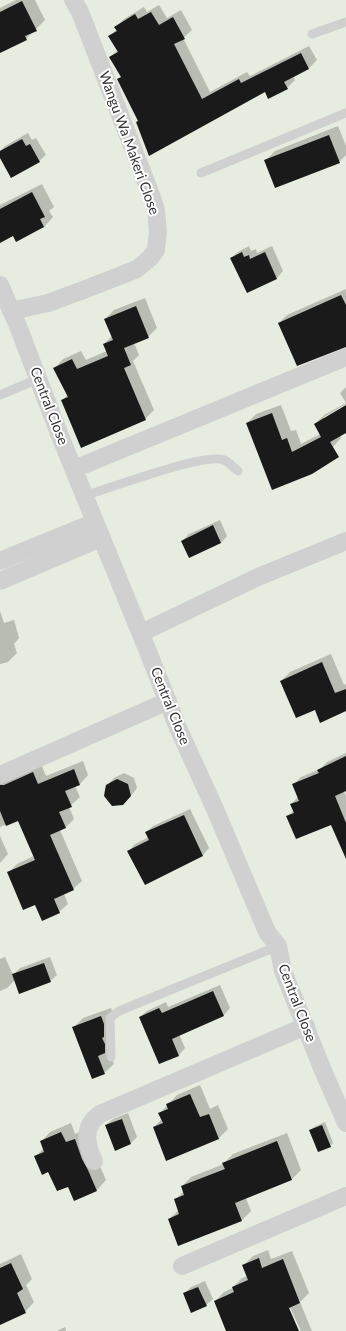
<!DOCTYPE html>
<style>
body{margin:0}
canvas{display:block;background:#fff}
</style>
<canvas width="346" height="1331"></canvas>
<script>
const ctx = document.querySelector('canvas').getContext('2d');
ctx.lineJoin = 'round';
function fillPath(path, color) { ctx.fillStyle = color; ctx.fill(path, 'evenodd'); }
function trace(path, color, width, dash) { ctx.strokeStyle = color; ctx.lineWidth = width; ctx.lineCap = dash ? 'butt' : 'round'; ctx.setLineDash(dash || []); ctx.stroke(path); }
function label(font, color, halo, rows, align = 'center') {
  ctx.font = font + ' Lato,sans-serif'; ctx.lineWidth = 4; ctx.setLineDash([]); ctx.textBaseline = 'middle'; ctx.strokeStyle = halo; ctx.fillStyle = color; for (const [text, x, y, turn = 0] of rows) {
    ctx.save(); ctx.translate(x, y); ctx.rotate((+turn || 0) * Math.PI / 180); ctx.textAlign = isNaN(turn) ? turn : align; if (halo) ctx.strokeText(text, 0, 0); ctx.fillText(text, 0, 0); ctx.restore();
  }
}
fillPath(new Path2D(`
 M0 0H346V1331H0Z`), '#e6ecdf');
fillPath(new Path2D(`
 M16 0H35L45 20 26 39 0 52V8Z
 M159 5 167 18 181 10 192 30 183 38 210 92 247 72 250 76 309 46 317 60 309 68 293 76 295 80 287 88 266 91 139 120 122 76 110 57 118 50 110 36 117 29 116 27 124 19 144 7 147 12Z
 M338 126 346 146V155L339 162 266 160 275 151Z
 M28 133 32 140 36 138 46 155 39 161 0 156V151L5 146Z
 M42 184 54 207 49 211 53 217 44 227 0 233V205Z
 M249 246 251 251 256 249 257 253 272 246 283 271 277 278 247 292 231 258 238 252Z
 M346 289V346L279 323 287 315Z
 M145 298 157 328 148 337 134 343 139 355 133 361 154 410 145 419 62 401 67 395 54 369 63 359 81 351 86 360 107 351 104 344 112 336 105 319 114 310Z
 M346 387V404L324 417V419L346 407V432L340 435 341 438 333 447 297 467 247 423 256 414 281 405 291 431 296 430 301 444 320 434 315 424 324 415 346 403 340 393Z
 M220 520 227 536 221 543 190 557 182 541 189 534Z
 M0 611 4 623 14 620 19 638 14 644 17 653 8 662 0 664Z
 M331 654 344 685 346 684V710L315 709 281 681 290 672Z
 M346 753V789L344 791 346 796V856L331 823 288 816 294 810 291 804 298 797 293 785 301 777 320 769 327 762Z
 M83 761 88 775 80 784 75 786 80 797 69 807 74 819 65 828 60 830 82 881 73 889 64 894 68 904 59 912 36 904 8 873 17 864 34 856 19 819 0 827V777L41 764 46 776Z
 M124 773 134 778 137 788 130 797 107 785 114 778Z
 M190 809 209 848 203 855 145 884 129 851 135 844 149 837 146 832 153 826Z
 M0 836 8 854 0 863Z
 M5 957 13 975 20 968 50 957 57 975 50 981 15 980 7 988 0 991V959Z
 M220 985 230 1008 224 1015 179 1034 185 1048 179 1055 160 1063 140 1017 147 1011 166 1002 168 1007Z
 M111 1008 113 1014 108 1049 114 1064 104 1073 73 1028 83 1018Z
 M200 1085 210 1109 218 1105 228 1129 219 1138 167 1160 154 1127 162 1119 160 1113 177 1095Z
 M128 1113 137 1137 131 1143 106 1125 113 1119Z
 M325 1122 333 1143 330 1146 311 1130 314 1127Z
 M71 1123 75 1134 84 1130 106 1180 97 1190 74 1200 68 1185 49 1171 35 1157 44 1148 41 1142 50 1132Z
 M287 1133 301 1170 292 1179 246 1198 251 1211 241 1221 169 1219 179 1210 175 1200 184 1191 182 1186 191 1177 224 1164V1163L233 1154Z
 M268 1250 271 1259 292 1251 309 1293 300 1302 312 1331H301L288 1303H286L298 1331H227L215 1301 224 1292 233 1288V1287L242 1278 248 1276 244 1265 253 1256Z
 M21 1254 32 1279 26 1285 34 1302 25 1312 0 1324V1264Z
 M205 1281 213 1299 206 1305 184 1294 191 1287Z
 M65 1327 66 1331H57Z`), '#0003');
fillPath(new Path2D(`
 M22 1 37 31 25 36 27 40 0 53V12Z
 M151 12 159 25 173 17 185 39 174 44 202 99 239 79 241 83 301 53 309 69 284 82 288 89 268 99 265 92 149 156 136 122 138 121 117 79 121 77 109 57 118 52 108 36 117 31 114 27 135 14 138 19Z
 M329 135 340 163 275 188 264 160Z
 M22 139 26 146 30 144 40 162 11 178 0 158V151Z
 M32 192 45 217 40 219 44 227 16 242 13 236 0 243V209Z
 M242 252 244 257 249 255 250 259 265 252 277 279 247 293 230 258Z
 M341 295 346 305V347L297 366 278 323Z
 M136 306 149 338 124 348 131 365 124 368 146 420 81 448 61 400 68 397 53 368 72 359 77 369 108 356 103 344 113 340 104 319Z
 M346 405V433L330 442 339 457 312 474 272 490 246 423 272 413 282 440 287 438 292 452 321 437 314 424Z
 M213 525 221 543 189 558 181 541Z
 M322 662 335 693 346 689V711L320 723 315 710 296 718 280 681Z
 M346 756V791L335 796 346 823V859L331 825 296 839 286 816 294 813 290 804 299 801 292 784 319 773 317 770Z
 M74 769 80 785 65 791 72 807 59 812 66 828 50 835 74 890 54 899 60 913 42 921 35 905 23 910 7 872 35 860 18 821 6 826 0 811V785H4L33 772 38 784Z
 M117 779 128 784 131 796 123 805 112 806 104 796 105 790 106 785Z
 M184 815 203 856 145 885 127 851 149 840 145 832Z
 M44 963 51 982 19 994 12 974Z
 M213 991 224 1016 172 1039 179 1056 159 1064 139 1017 159 1008 162 1013Z
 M101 1016 104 1024V1037L102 1038 105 1044V1053L98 1056 105 1074 92 1079 72 1027Z
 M190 1094 200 1117 209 1114 219 1139 166 1161 153 1127 163 1123 158 1113 168 1109 166 1104Z
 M122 1119 131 1144 115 1151 105 1125Z
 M322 1125 331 1147 318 1152 309 1130Z
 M61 1132 66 1142 75 1139 82 1159 88 1170 97 1191 74 1201 68 1187 57 1191 48 1172 42 1175 34 1156 44 1152 40 1141Z
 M277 1141 292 1180 235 1203 242 1221 178 1246 168 1219 179 1214 174 1199 184 1195 181 1186 225 1169 222 1163Z
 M259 1258 262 1268 283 1259 300 1303 289 1308 299 1331H226L214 1301 234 1292 232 1287 248 1280 242 1265Z
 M11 1263 23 1289 17 1293 26 1313 0 1325V1268Z
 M198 1287 207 1306 191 1313 183 1293Z`), '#1a1a1a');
trace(new Path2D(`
 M312 34 346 22
 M201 173 346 113
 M0 395 38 379
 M84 496C108 489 205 452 224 460 229 462 234 468 238 471
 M111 1057 110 1018 119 1011 278 946`), '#d0d0d0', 9);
trace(new Path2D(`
 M0 285 18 326 60 436 147 649 178 728 215 809 267 932 278 946 283 971 324 1073 346 1123
 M11 311 48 303 86 289 137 269 150 258 156 250 158 232 156 210 150 192 80 12 73 0
 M74 469 346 357
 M0 561 95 522
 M0 581 101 538
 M141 633 258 577 346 541
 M0 775 168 701
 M94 1161C86 1144 82 1127 100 1114L306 1026
 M182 1266 346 1196`), '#d0d0d0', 18);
label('14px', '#333', '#fff', [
 ["Wangu Wa Makeri Close",129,143,70],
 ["Central Close",49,406,69],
 ["Central Close",170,706,68],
 ["Central Close",297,1003,69]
]);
</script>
